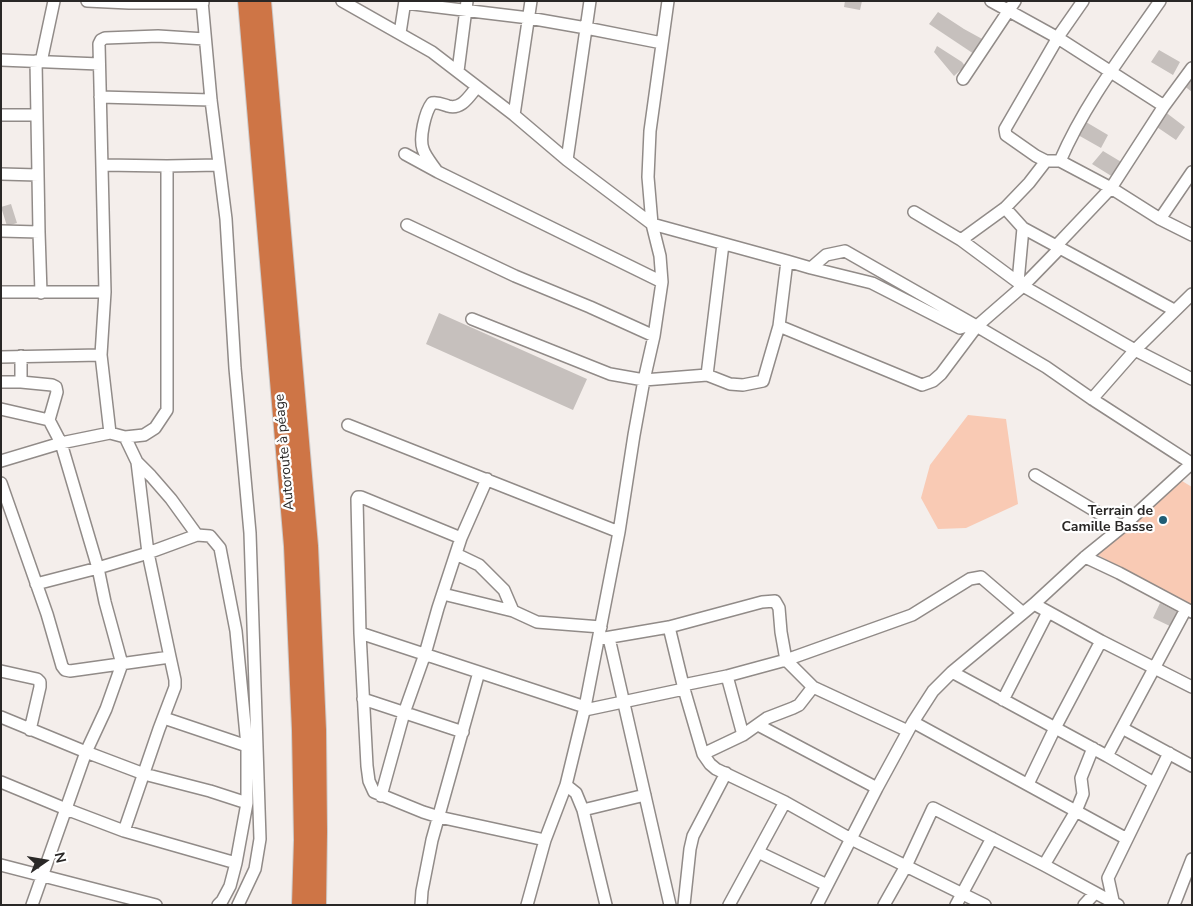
<!DOCTYPE html>
<meta charset="utf-8">
<style>
body{margin:0}
#map{position:relative;width:1193px;height:906px;overflow:hidden;background:#f4eeeb;font-family:"Nunito Sans",sans-serif}
canvas{display:block}
.frame{position:absolute;inset:0;border:2px solid #292726;pointer-events:none}
.north{position:absolute;left:20px;top:836px;width:50px;height:50px;-webkit-text-stroke:4px #fff;paint-order:stroke;rotate:77deg;font-size:14px;font-weight:700;line-height:20px;text-align:center;color:#292726}
.north::after{content:'';display:block;margin:auto;width:18px;height:22px;background:#292726;clip-path:polygon(50% 0,100% 100%,50% 72%,0 100%)}
</style>
<div id="map">
<canvas width="1193" height="906"></canvas>
<div class="frame"></div>
<div class="north">N</div>
</div>
<script>
const ctx = document.querySelector('canvas').getContext('2d');
ctx.lineJoin = 'round';
function fillPath(path, color) { ctx.fillStyle = color; ctx.fill(path, 'evenodd'); }
function trace(path, color, width, dash) { ctx.strokeStyle = color; ctx.lineWidth = width; ctx.lineCap = dash ? 'butt' : 'round'; ctx.setLineDash(dash || []); ctx.stroke(path); }
function label(font, color, halo, rows, align = 'center') {
  ctx.font = font + ' "Nunito Sans",sans-serif'; ctx.lineWidth = 4.5; ctx.setLineDash([]); ctx.textBaseline = 'middle'; ctx.strokeStyle = halo; ctx.fillStyle = color; for (const [text, x, y, turn = 0] of rows) {
    ctx.save(); ctx.translate(x, y); ctx.rotate((+turn || 0) * Math.PI / 180); ctx.textAlign = isNaN(turn) ? turn : align; if (halo) ctx.strokeText(text, 0, 0); ctx.fillText(text, 0, 0); ctx.restore();
  }
}
fillPath(new Path2D(`
 M968 415 1006 419 1018 504 966 528 938 529 921 498 930 465Z
 M1182 481 1192 487V605L1094 553Z`), '#f9cab4');
fillPath(new Path2D(`
 M845 1H862L860 10 844 7Z
 M938 12 964 29 984 40 974 54 929 24Z
 M937 46 962 62 965 66 954 76 934 52Z
 M1159 50 1180 62 1173 75 1151 62Z
 M1192 74V92L1183 85Z
 M1164 111 1185 127 1176 140 1154 125Z
 M1086 122 1108 135 1101 148 1078 135Z
 M1103 151 1123 163 1113 177 1092 164Z
 M11 204 17 223 7 226 1 207Z
 M439 313 587 379 573 410 426 344Z
 M1160 603 1181 614 1174 628 1153 618Z`), '#c6c0bd');
const minor = new Path2D(`
 M87 1 129 3H203
 M202 1 211 100 226 219 235 368 250 533 260 839 255 869 238 905
 M342 1 432 52 514 115 567 160 652 224 787 261 811 268 872 283 960 328 973 324
 M991 1 1058 38 1164 106
 M1083 1 1060 34 1005 129 1006 135 1036 156 1046 161H1060L1111 188 1160 219 1192 235
 M405 3 529 18 586 28 662 43
 M400 33 405 1
 M1 60 99 64
 M36 61 39 232 41 293
 M41 62 54 1
 M458 71 467 1
 M963 79 1015 1
 M100 97 211 100
 M1 115H36
 M514 115 531 1
 M405 154 438 172 662 282
 M567 160 590 1
 M1060 161C1085 103 1124 53 1160 1
 M103 165 167 166 219 165
 M436 170C432 164 425 156 423 149 419 138 425 112 432 103 438 102 442 104 448 106 462 110 469 96 477 87
 M1 174 38 175
 M1005 208 1023 228 1174 310
 M914 212 961 240 1023 286 1135 350 1192 379
 M1160 219 1192 172
 M407 225 515 276 590 307 654 336
 M1 231 39 232
 M961 240 1005 208 1029 183 1046 161
 M1056 246 1111 188 1164 106 1192 68
 M811 268 826 255 845 251 973 324 1046 367 1092 399 1191 463
 M1018 282 1023 228
 M1 292H105
 M472 319 610 374 644 380 707 375 730 384 743 385 763 381 779 326 787 261
 M779 326 922 385 933 381 941 374 977 326 1023 286 1060 248
 M21 356V382
 M1 357 101 355
 M707 375 723 244
 M1 382H21L52 385 56 387 57 392 49 420 61 443 98 568 105 602 122 664 106 709 86 752 32 905
 M1092 399 1135 350 1192 294
 M1 409 49 420
 M348 425 619 532
 M110 433 101 355 105 292 99 44 101 40 105 38 158 36 205 39
 M125 437 137 462 151 476 171 499 197 535
 M1 461 61 443 110 433 125 437 144 435 155 428 167 410V166
 M1035 475 1122 527
 M1 483 47 614 62 666 65 670 70 671 170 657
 M461 538 361 497H358L357 499 360 633 367 766 369 781 374 792 423 812 439 817 545 840
 M456 554 479 565 504 590 513 611 537 622 601 627
 M1085 557 1119 573 1192 612
 M36 584 98 568 148 553 197 535 210 536 220 548 236 631 247 746V803L236 863 230 886 222 901 218 905
 M443 594 513 611
 M1034 604 1101 641 1192 687
 M669 627 684 689 703 754 710 764 716 769 785 802 851 839 985 905
 M360 633 585 707
 M609 638 670 905
 M599 639 669 627 762 602 775 601 779 608 781 632 786 660 813 687 799 705 793 708 767 718 743 735 703 754
 M1 671 37 679 40 682V687L30 730
 M952 672 1107 756 1154 783
 M727 676 743 735
 M683 685 727 676 786 660 912 615 970 579 981 577 1023 613
 M813 687 908 731
 M363 699 463 732
 M1003 700 1048 612
 M585 710 684 689
 M1 717 86 752 144 774 210 791 247 803
 M164 718 247 746
 M913 722 1127 839
 M758 725 877 788
 M1122 728 1192 766
 M1107 756 1186 609
 M1 782 66 809 124 831 236 863
 M1028 784 1055 728 1101 641
 M566 785 576 793 583 810 606 905
 M381 796 404 713 425 654 438 608 461 538 487 479
 M583 810 645 795
 M124 831 159 729 175 687V680L170 657 148 553 137 462
 M758 852 827 885
 M1 865 156 905
 M1044 865 1076 811 1083 794 1081 778 1093 748
 M421 905 422 891 432 840 479 672
 M527 905 545 840 566 785 585 707 619 532 634 435 644 380 654 336 662 282 660 256 652 224 648 177 650 131 668 1
 M684 905 690 849 693 836 726 773
 M729 905 785 802
 M817 905 877 788 913 722 933 691 952 672 1034 604 1085 557 1122 527 1192 463
 M884 905 906 866 933 808 1044 865 1118 905
 M956 905 992 838
 M1084 905 1095 893
 M1114 905 1108 878 1169 753
 M1174 905 1192 859`);
const highway = new Path2D(`
 M247 1 293 546 301 730 303 840 301 905
 M262 1 309 546 317 730 318 832 317 905`);
trace(minor, '#918b88', 14);
trace(highway, '#cccbcb', 20);
trace(minor, '#fff', 11);
trace(highway, '#ce7546', 18);
for (const [x, y, r, color] of [
 [1163,520,5,"#205d75"]
]) { const dot = new Path2D(); dot.arc(x, y, r, 0, 2 * Math.PI); ctx.fillStyle = color; ctx.fill(dot); trace(dot, '#fff', 2); }
label('14px', '#292726', '#fff', [
 ["Autoroute à péage",285,452,-95]
]);
label('bold 14px', '#292726', '#fff', [
 ["Terrain de",1153,512],
 ["Camille Basse",1153,528]
], 'right');
</script>
